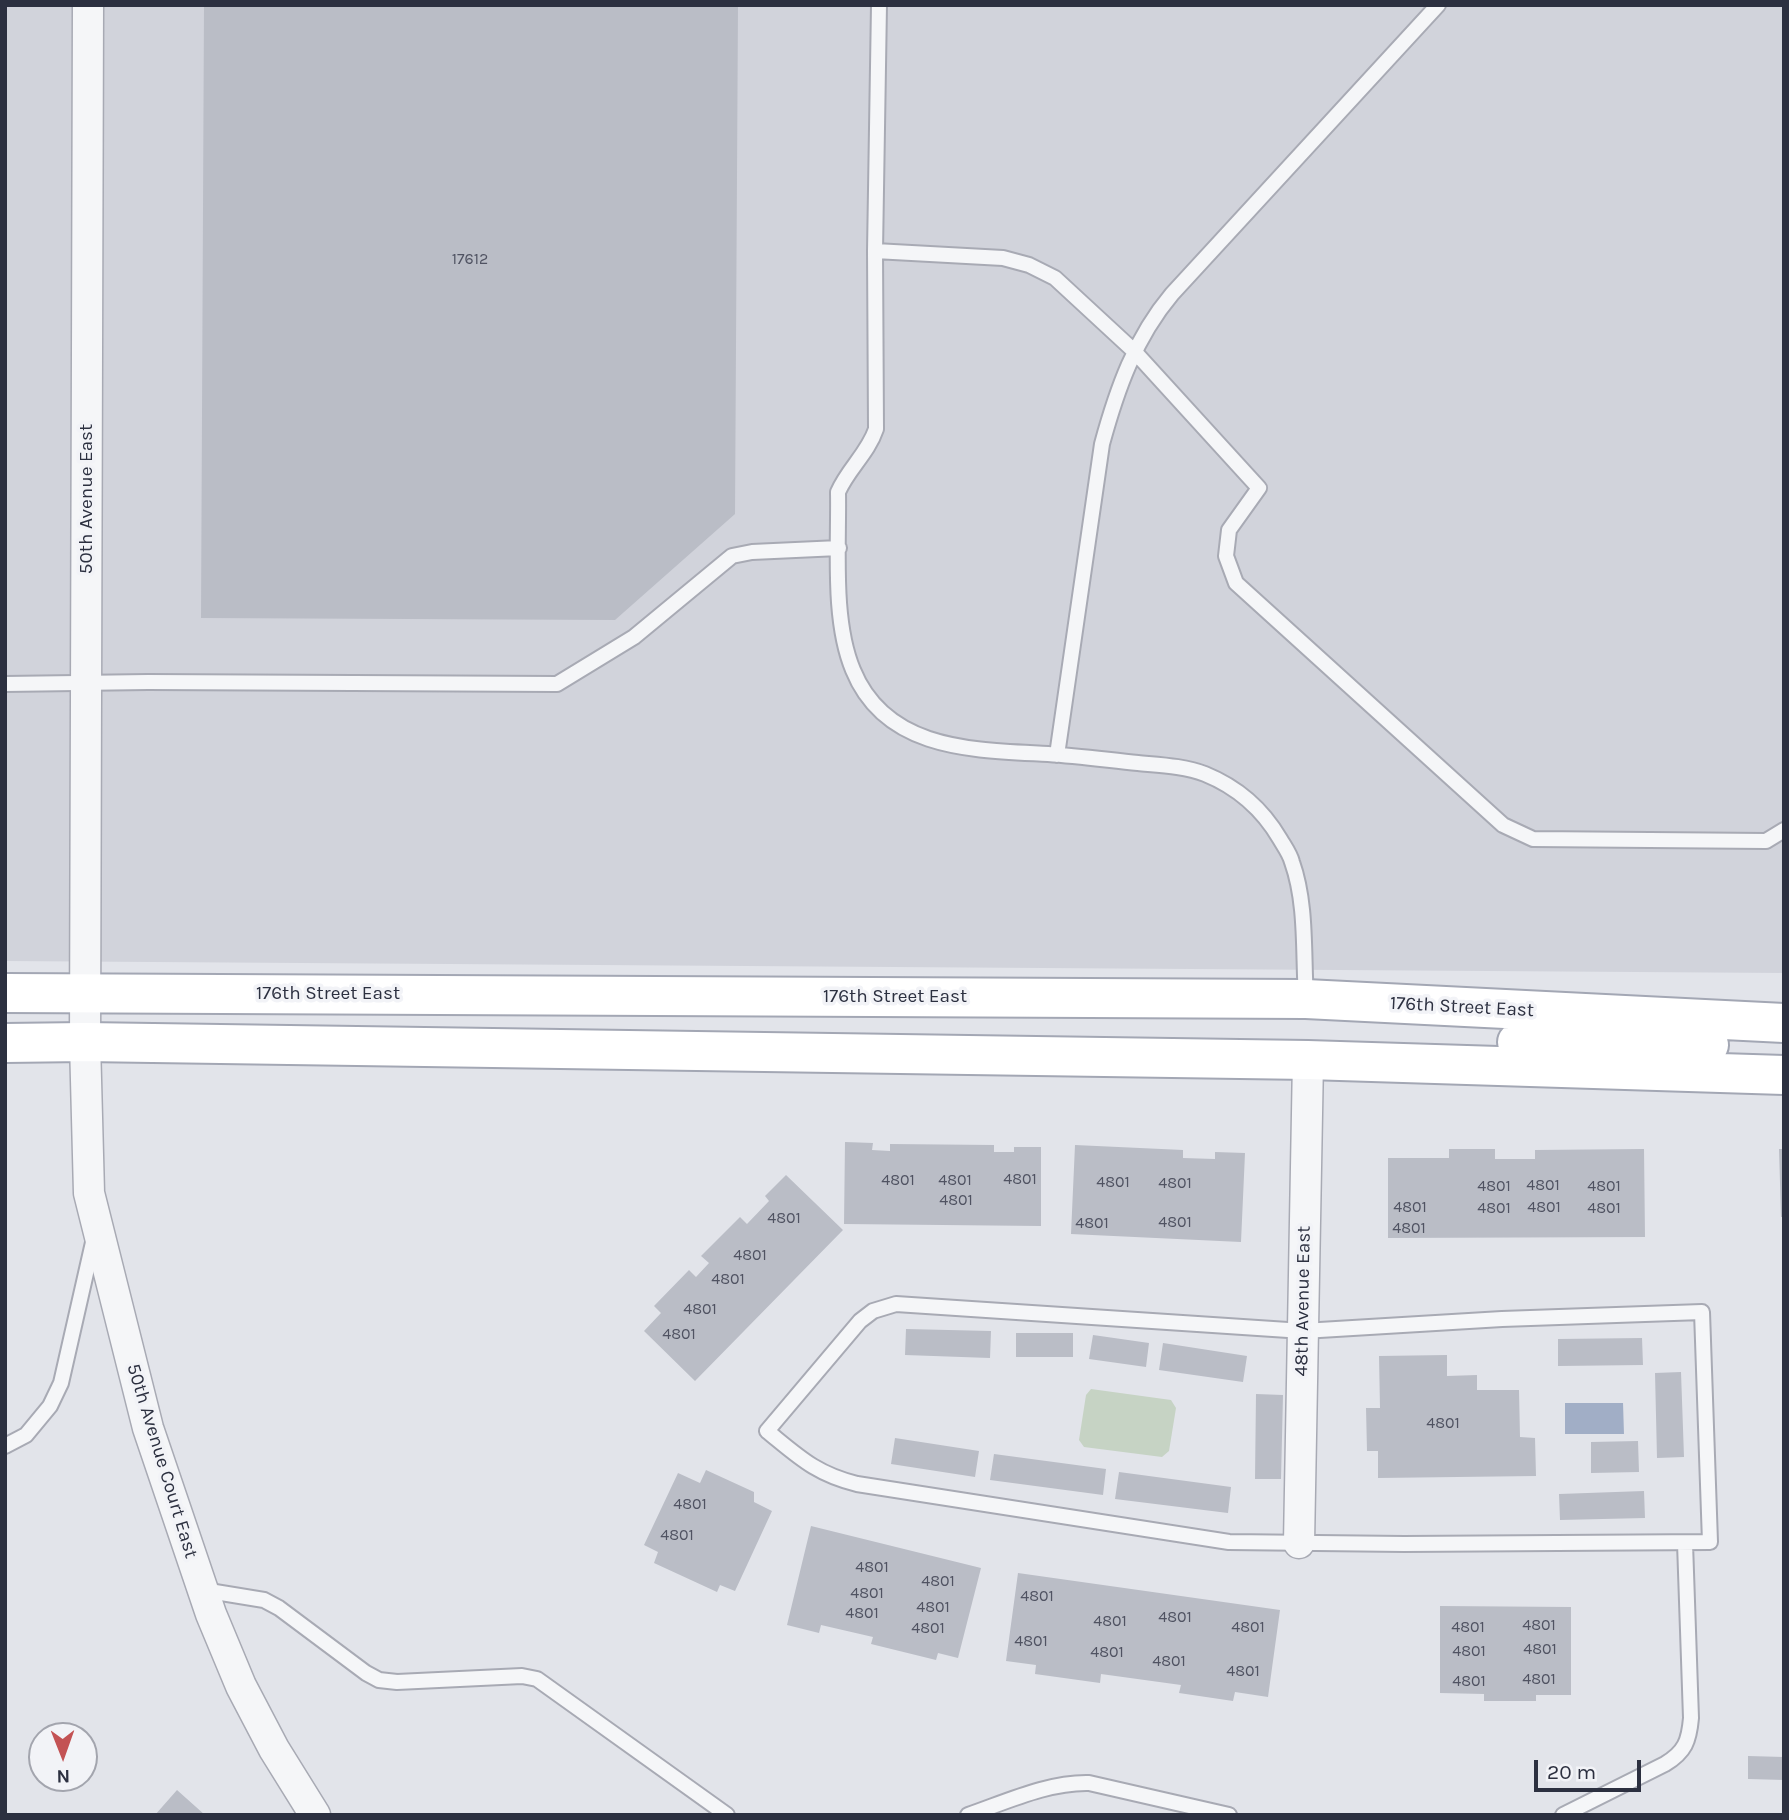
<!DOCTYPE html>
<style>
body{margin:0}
#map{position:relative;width:1789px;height:1820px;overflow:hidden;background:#e2e4ea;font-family:Karla,sans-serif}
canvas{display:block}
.frame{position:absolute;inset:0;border:7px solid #2c3040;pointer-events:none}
.north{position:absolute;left:28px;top:1722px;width:70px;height:70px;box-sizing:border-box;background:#f2f3f7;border:2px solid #a3a5ae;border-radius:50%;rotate:179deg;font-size:19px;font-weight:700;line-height:28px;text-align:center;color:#2c3040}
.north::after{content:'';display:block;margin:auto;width:24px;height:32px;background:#c35254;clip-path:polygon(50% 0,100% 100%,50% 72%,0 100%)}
.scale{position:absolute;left:1534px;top:1760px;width:107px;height:32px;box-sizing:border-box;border:4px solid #2c3040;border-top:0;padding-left:9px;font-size:21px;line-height:24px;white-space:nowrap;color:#2c3040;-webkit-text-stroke:5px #f2f3f7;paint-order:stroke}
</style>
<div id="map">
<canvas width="1789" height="1820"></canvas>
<div class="frame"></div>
<div class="north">N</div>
<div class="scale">20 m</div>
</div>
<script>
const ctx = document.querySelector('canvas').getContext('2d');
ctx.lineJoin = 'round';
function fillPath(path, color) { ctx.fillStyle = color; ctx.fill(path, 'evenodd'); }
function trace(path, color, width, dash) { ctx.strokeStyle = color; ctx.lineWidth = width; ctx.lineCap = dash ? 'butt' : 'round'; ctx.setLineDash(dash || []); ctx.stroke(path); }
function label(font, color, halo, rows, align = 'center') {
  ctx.font = font + ' Karla,sans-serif'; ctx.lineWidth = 7; ctx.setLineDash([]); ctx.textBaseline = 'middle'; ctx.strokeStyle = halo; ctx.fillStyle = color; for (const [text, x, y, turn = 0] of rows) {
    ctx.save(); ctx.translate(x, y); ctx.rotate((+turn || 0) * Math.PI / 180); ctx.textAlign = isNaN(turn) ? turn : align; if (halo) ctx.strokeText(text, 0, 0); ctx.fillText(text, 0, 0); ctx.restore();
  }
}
fillPath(new Path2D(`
 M5 5H1784V973L5 961Z`), '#d1d3db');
fillPath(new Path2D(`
 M1091 1389 1171 1400 1176 1408 1169 1451 1162 1457 1084 1447 1079 1440 1086 1395Z`), '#c6d3c4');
fillPath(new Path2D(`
 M1565 1403H1623L1624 1434H1565Z`), '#a1aec6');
fillPath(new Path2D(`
 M204 5H738L735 514 615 620 201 618Z
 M845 1142 873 1143 872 1150 890 1151V1144L994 1145V1152H1014V1147H1041V1226L844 1224Z
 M1075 1145 1183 1150V1158L1215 1159V1152L1245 1153 1241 1242 1071 1234Z
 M1449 1149H1495V1159H1535V1150L1644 1149 1645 1237 1388 1238V1158H1449Z
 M1779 1149H1784V1217H1781Z
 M786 1175 843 1230 695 1381 644 1331 661 1313 654 1306 689 1270 696 1277 709 1263 701 1256 740 1217 747 1224 769 1201 765 1196Z
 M906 1329 991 1331 990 1358 905 1355Z
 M1016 1333H1073V1357H1016Z
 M1093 1335 1149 1343 1146 1367 1089 1359Z
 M1642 1338 1643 1365 1558 1366V1339Z
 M1163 1343 1247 1356 1243 1382 1159 1370Z
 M1447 1355V1376L1477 1375V1390H1519L1520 1437 1535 1438 1536 1476 1378 1478V1451H1367L1366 1408H1380L1379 1356Z
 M1681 1372 1684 1457 1657 1458 1655 1373Z
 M1256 1394 1283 1395 1281 1479H1255Z
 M895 1438 979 1451 975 1477 891 1464Z
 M1638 1441 1639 1472 1591 1473V1442Z
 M994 1454 1106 1469 1103 1495 990 1480Z
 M706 1470 754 1492V1502L772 1511 735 1591 720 1585 717 1592 654 1563 658 1552 644 1545 678 1473 700 1483Z
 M1119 1472 1231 1487 1228 1513 1115 1499Z
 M1644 1491 1645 1518 1560 1520 1559 1494Z
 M811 1526 981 1568 958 1658 938 1653 936 1660 871 1644 873 1637 821 1625 819 1633 787 1625Z
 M1018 1573 1280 1610 1268 1697 1235 1692 1233 1701 1179 1693 1181 1685 1101 1674 1100 1683 1035 1674 1036 1665 1006 1661Z
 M1440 1606 1571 1607V1695H1536V1701H1484V1694L1440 1693Z
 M1748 1756 1784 1757V1780L1748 1779Z
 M177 1790 205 1815H155Z`), '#babdc6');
const lane = new Path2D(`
 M879 5 875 251 876 429C868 453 848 469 838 492 839 547 832 620 853 670 886 751 974 750 1048 754 1078 756 1108 760 1138 763 1159 765 1185 766 1205 774 1237 787 1263 810 1280 839 1284 846 1290 854 1292 862 1307 904 1303 954 1306 998
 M875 251 1003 258 1029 265 1055 278 1134 351 1259 488 1229 530 1226 556 1236 583 1503 825 1533 839 1766 841 1784 830
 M5 684 148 682 557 684 634 637 732 556 752 552 839 548
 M1057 755 1102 444C1117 389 1135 338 1172 294L1438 5
 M896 1304 1303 1331 1502 1319 1702 1312 1710 1542 1404 1544 1229 1542 857 1484C816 1474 799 1457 767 1431L860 1321 873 1311Z
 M5 1446 26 1435 50 1406 61 1383 94 1238
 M203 1590 264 1600 279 1608 366 1673 379 1680 397 1682 522 1676 537 1679 727 1815
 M968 1815C1006 1802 1048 1782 1089 1783L1229 1815
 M1563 1815 1665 1764C1685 1752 1689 1741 1691 1718L1685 1543`);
const street = new Path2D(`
 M88 5 85 1042 89 1193 148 1428 211 1614 241 1686 274 1749 315 1815
 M1299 1543 1308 1060`);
const primary = new Path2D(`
 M5 993 1306 999 1784 1023
 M1517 1042 1586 1041 1709 1045
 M5 1043 85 1042 1308 1060 1784 1075`);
trace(lane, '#a8aab4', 18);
trace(street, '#a8aab4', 33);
trace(primary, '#a3a7b4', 42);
trace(lane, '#f5f6f8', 14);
trace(street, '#f5f6f8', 30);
trace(primary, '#fff', 38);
label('16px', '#505362', null, [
 ["17612",470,259],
 ["4801",1020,1179],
 ["4801",898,1180],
 ["4801",955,1180],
 ["4801",1113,1182],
 ["4801",1175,1183],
 ["4801",1543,1185],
 ["4801",1494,1186],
 ["4801",1604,1186],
 ["4801",956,1200],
 ["4801",1410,1207],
 ["4801",1544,1207],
 ["4801",1494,1208],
 ["4801",1604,1208],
 ["4801",784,1218],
 ["4801",1175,1222],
 ["4801",1092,1223],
 ["4801",1409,1228],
 ["4801",750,1255],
 ["4801",728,1279],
 ["4801",700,1309],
 ["4801",679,1334],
 ["4801",1443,1423],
 ["4801",690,1504],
 ["4801",677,1535],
 ["4801",872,1567],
 ["4801",938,1581],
 ["4801",867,1593],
 ["4801",1037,1596],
 ["4801",933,1607],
 ["4801",862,1613],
 ["4801",1175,1617],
 ["4801",1110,1621],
 ["4801",1539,1625],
 ["4801",1248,1627],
 ["4801",1468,1627],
 ["4801",928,1628],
 ["4801",1031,1641],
 ["4801",1540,1649],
 ["4801",1469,1651],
 ["4801",1107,1652],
 ["4801",1169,1661],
 ["4801",1243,1671],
 ["4801",1539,1679],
 ["4801",1469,1681]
]);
label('19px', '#2c3040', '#f2f3f7', [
 ["50th Avenue East",87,499,-90],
 ["176th Street East",328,994],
 ["176th Street East",895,997],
 ["176th Street East",1462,1007,3],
 ["48th Avenue East",1303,1301,-89],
 ["50th Avenue Court East",162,1461,73]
]);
</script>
